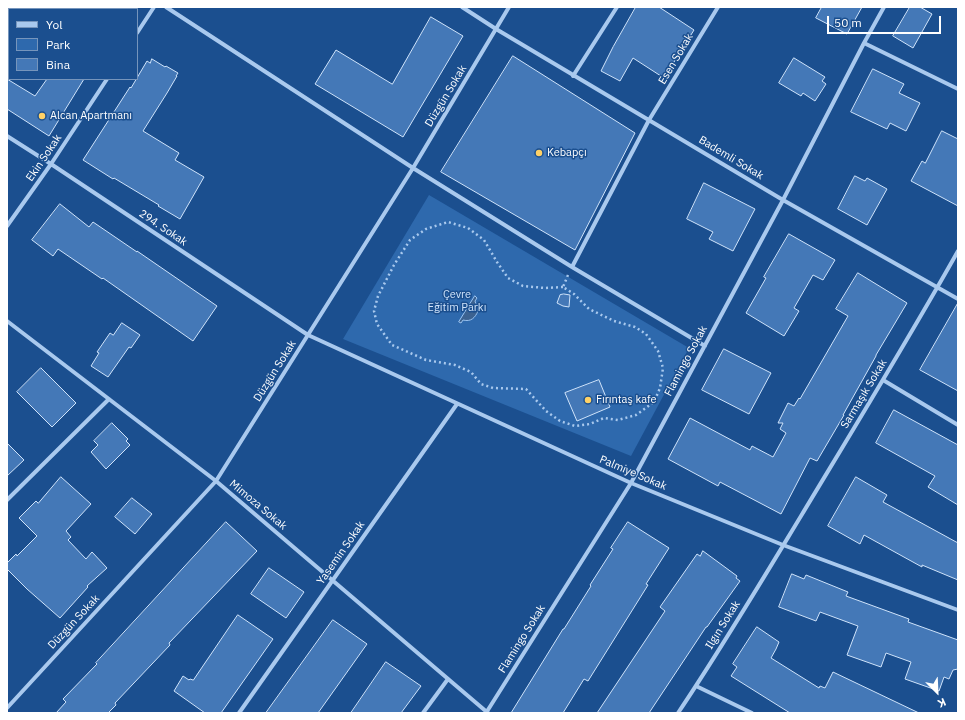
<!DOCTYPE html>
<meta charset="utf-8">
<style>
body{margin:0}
#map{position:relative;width:965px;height:720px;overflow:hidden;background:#1b4f8f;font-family:"IBM Plex Sans",sans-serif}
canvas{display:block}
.frame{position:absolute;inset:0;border:8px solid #fff;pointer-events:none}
.legend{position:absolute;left:8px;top:8px;width:130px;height:72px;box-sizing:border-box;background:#1b4f8f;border:1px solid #7695bc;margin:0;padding:5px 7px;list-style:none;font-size:12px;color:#fff}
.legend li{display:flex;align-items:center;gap:8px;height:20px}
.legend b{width:20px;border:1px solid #7695bc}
.north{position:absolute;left:917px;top:672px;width:40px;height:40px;-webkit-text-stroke:3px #1b4f8f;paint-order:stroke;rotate:156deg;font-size:11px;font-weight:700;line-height:16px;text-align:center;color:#fff}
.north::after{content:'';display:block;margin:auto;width:14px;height:18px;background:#fff;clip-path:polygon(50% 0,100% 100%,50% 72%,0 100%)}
.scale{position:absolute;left:827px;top:16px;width:114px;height:18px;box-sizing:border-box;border:2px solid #fff;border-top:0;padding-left:5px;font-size:12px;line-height:14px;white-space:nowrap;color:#fff;-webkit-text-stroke:3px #1b4f8f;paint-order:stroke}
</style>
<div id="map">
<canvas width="965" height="720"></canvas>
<div class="frame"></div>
<ul class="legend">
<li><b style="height:5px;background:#a9c9ee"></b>Yol</li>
<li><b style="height:11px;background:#2e69ad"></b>Park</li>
<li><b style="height:11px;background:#4478b7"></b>Bina</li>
</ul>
<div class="north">K</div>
<div class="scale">50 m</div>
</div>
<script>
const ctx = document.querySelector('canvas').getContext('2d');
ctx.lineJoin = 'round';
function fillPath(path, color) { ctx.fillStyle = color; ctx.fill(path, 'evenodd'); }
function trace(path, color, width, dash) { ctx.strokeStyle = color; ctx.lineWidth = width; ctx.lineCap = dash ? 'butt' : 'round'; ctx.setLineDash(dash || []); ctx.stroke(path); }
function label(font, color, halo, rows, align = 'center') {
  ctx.font = font + ' "IBM Plex Sans",sans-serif'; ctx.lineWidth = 3; ctx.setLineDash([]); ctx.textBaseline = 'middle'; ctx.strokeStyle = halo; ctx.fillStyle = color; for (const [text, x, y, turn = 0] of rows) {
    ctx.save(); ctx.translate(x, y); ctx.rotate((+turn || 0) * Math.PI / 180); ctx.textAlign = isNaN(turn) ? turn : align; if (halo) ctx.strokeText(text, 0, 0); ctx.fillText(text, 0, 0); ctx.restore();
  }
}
fillPath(new Path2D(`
 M429 195 689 348 631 456 343 339Z`), '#2e69ad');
const water = new Path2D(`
 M475 296 477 298 475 301 478 311C475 318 471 322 463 320L461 323 459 322Z`);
fillPath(water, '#3c6290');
trace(water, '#9cc4f0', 1);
const building = new Path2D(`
 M636 7H659L694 30 664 78 633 58 620 81 601 71 613 47Z
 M822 7H862L847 34 816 18Z
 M910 7H920L932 14 913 48 893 36Z
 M431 17 463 36 403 137 315 84 336 50 392 84Z
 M513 56 635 133 575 250 441 172Z
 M794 58 825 77 822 81 826 84 815 101 803 93 801 96 779 83Z
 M152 59 165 67 166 66 178 73 176 76H177L167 93 143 131 179 153 175 160 204 177 180 219 158 206 159 205 114 178 113 179 83 160 130 87 131 88 147 61 150 63Z
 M873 69 904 84 899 93 920 103 906 131 890 123 887 129 851 112Z
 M7 79 35 96 47 79H84L49 136 7 109Z
 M942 131 958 139V206L911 181 922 161 925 163Z
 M855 176 865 181 867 178 887 189 867 225 838 209Z
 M704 183 755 209 733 251 709 239 713 232 687 219Z
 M60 204 89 227 93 222 137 252V251L217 306 193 341 103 278 102 279 58 249 53 256 32 240Z
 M789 234 835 260 823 280 813 275 794 308 799 311 784 336 746 313 766 278 764 277Z
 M858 273 907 303 876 355V356L843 415H844L817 461 810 458 781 514 720 482 718 486 668 459 690 418 750 450 752 446 773 457 786 433 780 429 783 423H778L788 403 794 406 799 398 800 399 848 316 836 309Z
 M564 294 570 295 569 307 563 306 557 303 560 295Z
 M958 303V391L920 370Z
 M122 323 140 335 131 348 129 347 108 377 91 366 99 353 97 352 110 333 113 335Z
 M724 349 771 373 749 414 702 390Z
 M41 368 76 403 52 427 17 392Z
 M599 380 610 407 577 421 565 393Z
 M894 410 958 445V505L928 487 935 476 876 443Z
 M112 423 128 439 126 441 130 445 106 469 91 452 98 445 94 441Z
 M7 443 24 460 7 476Z
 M61 477 91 504 66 531 71 537 68 540 86 559 92 552 107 568 87 586 88 587 60 618 27 589 7 569V563L16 554 17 556 37 536 19 518 36 501 38 503Z
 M856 477 887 495 883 502 958 543V580L922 565V567L864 535 860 544 828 526Z
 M132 498 152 514 135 534 115 517Z
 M226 522 257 551 169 643 170 645 115 703 116 705 108 713H56L66 702 63 699 97 664 96 663Z
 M628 522 669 548 646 584 648 585 588 681 584 679 563 713H511L563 629H564L591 586 590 585 613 549 611 548Z
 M703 551 737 576 736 578 740 581 707 627H706L649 713H597L665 611 660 607 697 554 700 556Z
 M269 568 304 592 286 618 251 594Z
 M792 574 804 579 806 575 848 592 846 596 909 619 908 622 958 640V669L953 670 949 679 944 677 939 691 905 679 911 662 886 653 881 667 847 655 858 626 820 612 816 621 779 607Z
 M238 615 273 639 221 713H205L174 691 183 676 189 680 190 679 193 680Z
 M333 620 367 644 318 713H266Z
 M757 627 779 642 776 649 771 658 819 688 820 686 825 688 833 672 919 713H790L731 676 737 667 733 664Z
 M386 662 421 686 401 713H351Z`);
fillPath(building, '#4478b7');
trace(building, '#cfe3fa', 1);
trace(new Path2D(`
 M563 287 545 288 523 286 508 278 497 262 484 240 468 228 448 222 426 229 410 240 394 265 378 296 374 311 377 324 392 345 426 360 455 365 471 372 481 384 493 388 526 389 546 411 560 421 575 426 590 424 604 418 618 420 636 415 654 402 660 388 663 368 658 351 646 334 635 327 614 321 589 309 574 294 563 287 568 275`), '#a9c9ee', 2.5, [2, 3]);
trace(new Path2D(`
 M166 7 413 168 572 267 649 120 718 7
 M462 7 496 29 783 200 958 299
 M7 11 10 7
 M137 33 154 7
 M864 43 958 89
 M573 76 617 7
 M7 136 51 164 308 335 631 483 783 545 958 610
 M7 226 51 164 107 79
 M572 267 705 346
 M7 321 216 481 488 713
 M883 380 958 425
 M7 500 109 399
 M696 686 752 713
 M7 708 216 481 413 168 509 7
 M239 713 457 404
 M423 713 448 679
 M486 713 631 483 783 200 864 43 884 7
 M678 713C721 649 761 582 801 516 854 428 908 340 958 251`), '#a9c9ee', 4);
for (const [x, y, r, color] of [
 [42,116,4,"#ffd166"],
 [539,153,4,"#ffd166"],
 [588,400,4,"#ffd166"]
]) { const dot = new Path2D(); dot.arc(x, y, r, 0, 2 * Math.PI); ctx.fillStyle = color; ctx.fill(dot); trace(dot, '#1b4f8f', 1.5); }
label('11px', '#fff', '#1b4f8f', [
 ["Esen Sokak",676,59,-59],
 ["Düzgün Sokak",446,96,-59],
 ["Ekin Sokak",44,158,-56],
 ["Bademli Sokak",731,158,31],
 ["294. Sokak",163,228,34],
 ["Flamingo Sokak",686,361,-62],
 ["Düzgün Sokak",275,371,-58],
 ["Sarmaşık Sokak",864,394,-59],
 ["Palmiye Sokak",633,473,23],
 ["Mimoza Sokak",258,505,40],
 ["Yasemin Sokak",341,553,-55],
 ["Düzgün Sokak",74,622,-47],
 ["Ilgın Sokak",723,625,-58],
 ["Flamingo Sokak",522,639,-58]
]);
label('11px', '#fff', '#1b4f8f', [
 ["Alcan Apartmanı",50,116],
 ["Kebapçı",547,153],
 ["Fırıntaş kafe",596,400]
], 'left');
label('11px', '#cfe3fa', '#1b4f8f', [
 ["Çevre",457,295],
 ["Eğitim Parkı",457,308]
]);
</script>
